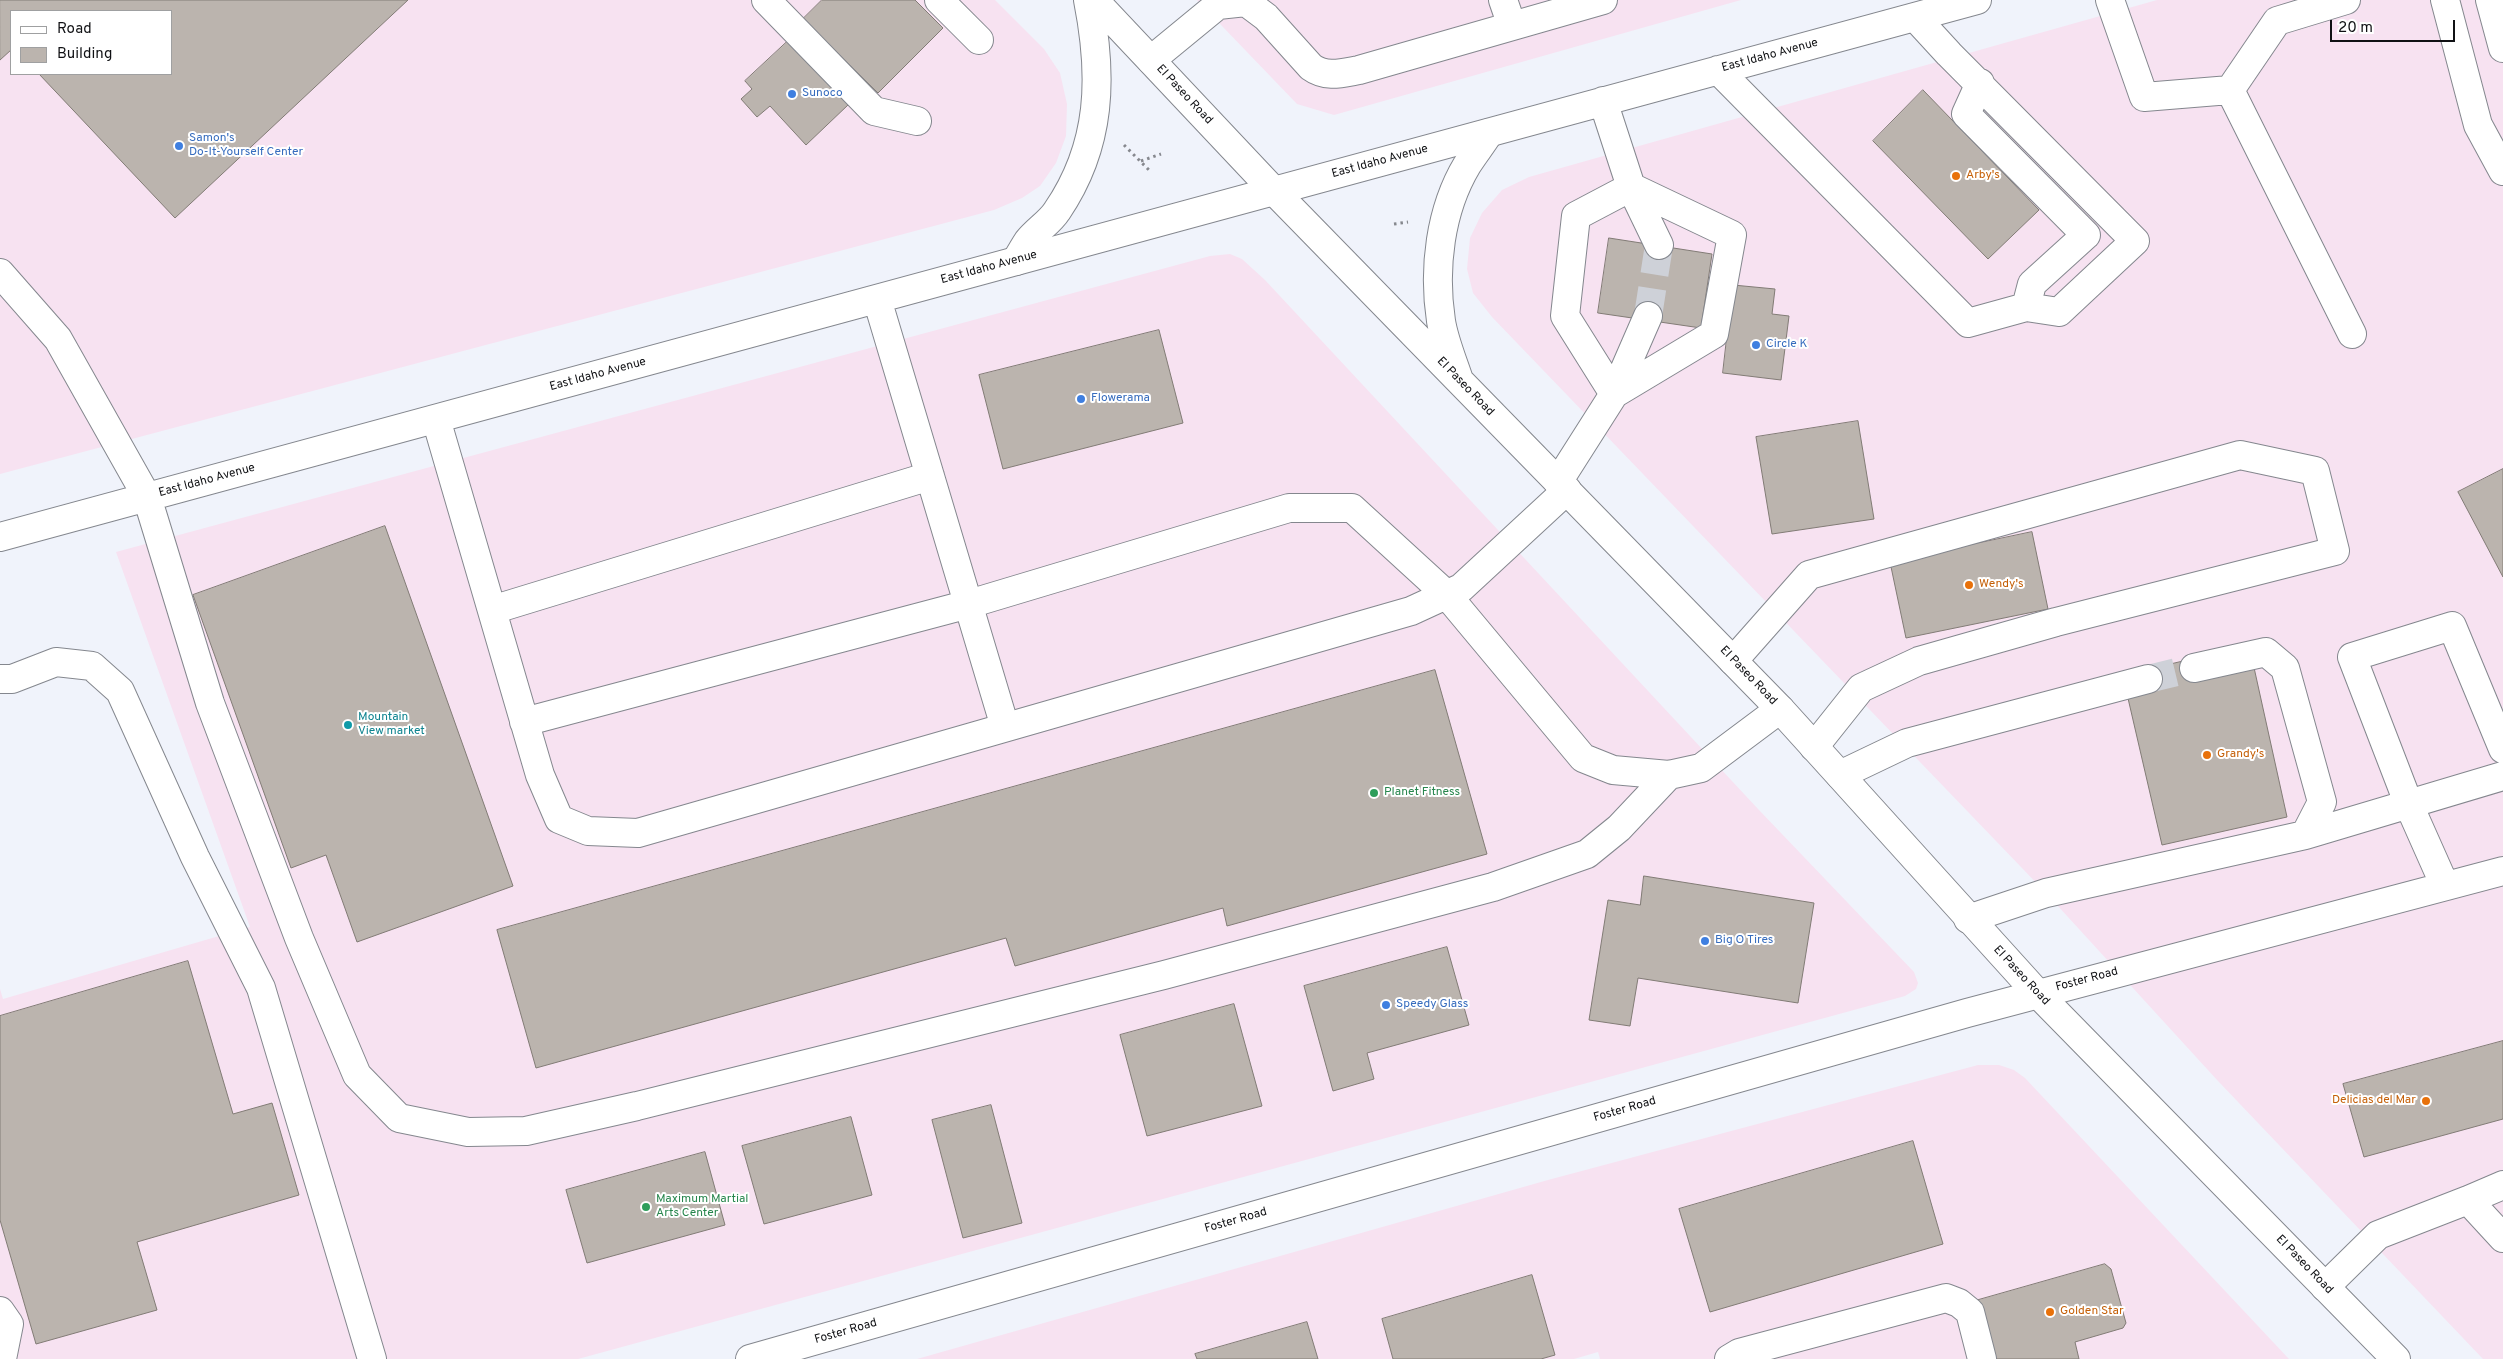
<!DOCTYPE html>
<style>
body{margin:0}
#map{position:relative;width:2503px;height:1359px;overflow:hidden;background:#f0f3fb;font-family:Overpass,sans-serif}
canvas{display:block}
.legend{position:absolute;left:10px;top:10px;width:162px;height:65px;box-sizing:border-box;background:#fff;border:1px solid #9fa0a1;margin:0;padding:6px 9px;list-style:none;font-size:15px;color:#101114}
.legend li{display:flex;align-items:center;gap:10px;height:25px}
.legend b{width:25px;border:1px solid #9fa0a1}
.scale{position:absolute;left:2330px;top:20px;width:125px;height:22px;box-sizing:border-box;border:2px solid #101114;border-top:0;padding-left:6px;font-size:15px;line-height:18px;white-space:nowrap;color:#101114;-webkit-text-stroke:4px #fff;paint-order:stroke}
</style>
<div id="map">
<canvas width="2503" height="1359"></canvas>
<ul class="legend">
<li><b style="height:6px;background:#fff"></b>Road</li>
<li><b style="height:14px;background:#bbb4ae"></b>Building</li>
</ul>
<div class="scale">20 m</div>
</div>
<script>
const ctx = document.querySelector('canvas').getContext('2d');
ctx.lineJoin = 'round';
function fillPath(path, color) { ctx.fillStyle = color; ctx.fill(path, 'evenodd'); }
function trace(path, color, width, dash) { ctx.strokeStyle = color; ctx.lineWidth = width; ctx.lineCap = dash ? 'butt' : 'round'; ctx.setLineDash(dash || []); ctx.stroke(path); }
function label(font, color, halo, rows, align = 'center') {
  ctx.font = font + ' Overpass,sans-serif'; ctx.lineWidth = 4; ctx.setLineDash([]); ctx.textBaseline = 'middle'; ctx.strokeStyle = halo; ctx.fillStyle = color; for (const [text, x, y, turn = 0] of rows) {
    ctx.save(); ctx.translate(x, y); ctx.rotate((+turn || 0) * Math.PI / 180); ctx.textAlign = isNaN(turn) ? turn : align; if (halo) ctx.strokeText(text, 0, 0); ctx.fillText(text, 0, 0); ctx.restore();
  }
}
fillPath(new Path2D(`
 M0 0H995L1044 49 1060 73 1067 104 1066 136 1056 163 1040 186 1022 198 994 210 0 474ZM11 11H171V74H11Z
 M1197 0H1741L1334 115 1297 104Z
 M2157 0H2503V1359H2483L2218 1081 2046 893 1492 317 1473 293 1467 269 1470 238 1482 213 1502 190 1529 177Z
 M1230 254 1242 259 1265 280 1759 810 1914 972 1918 983 1916 989 1905 996 578 1359H0V989L3 999 250 927 116 552 1210 256Z
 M1978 1065H1999L2014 1070 2025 1078 2289 1359H1600L1598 1352 1574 1359H917L1548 1180Z`), '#f7e2f1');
const building = new Path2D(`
 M0 0H408L175 218 39 74H171V11H11V50L0 60Z
 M822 0H915L943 28 878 93 803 19Z
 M788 41 848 105 806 145 770 106 757 117 741 99 752 89 745 81Z
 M1923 90 2039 210 1988 259 1873 141Z
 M1609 238 1712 254 1701 328 1598 313Z
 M1733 285 1775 289 1772 314 1789 316 1781 380 1723 373Z
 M1159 330 1183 423 1003 469 979 375Z
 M1858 421 1874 519 1772 534 1756 437Z
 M2503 469V577L2458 492Z
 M385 526 513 886 357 942 326 855 291 868 193 595Z
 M2032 532 2048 609 1906 638 1890 562Z
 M2192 659 2253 663 2287 817 2162 845 2127 694 2146 670Z
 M1435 670 1487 854 1227 926 1223 908 1015 966 1006 938 536 1068 497 930Z
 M1644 876 1814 903 1798 1003 1638 978 1630 1026 1589 1020 1608 900 1640 905Z
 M1447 947 1469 1025 1367 1053 1374 1079 1333 1091 1304 986Z
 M188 961 233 1114 272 1103 299 1195 137 1242 157 1310 36 1344 0 1220V1016Z
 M1234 1004 1262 1106 1147 1136 1120 1035Z
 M2503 1041V1119L2364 1157 2343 1084Z
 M991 1105 1022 1223 963 1238 932 1120Z
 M851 1117 872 1195 764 1224 742 1146Z
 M1913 1141 1943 1244 1710 1312 1679 1209Z
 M705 1152 725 1225 587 1263 566 1190Z
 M2105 1264 2111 1269 2126 1323 2123 1328 2075 1342 2079 1359H1991L1975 1301Z
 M1532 1275 1555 1355 1541 1359H1393L1382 1319Z
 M1307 1322 1318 1359H1197L1195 1354Z`);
fillPath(building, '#bbb4ae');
trace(building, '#827c76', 1);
trace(new Path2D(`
 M1648 316 1659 245
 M2148 679 2194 668`), '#ced1d8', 28, [28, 14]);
const minor = new Path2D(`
 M766 0 874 111 917 121
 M939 0 979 40
 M1503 0 1512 26
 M2110 0 2144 97 2230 90 2277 21 2346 0
 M2445 0 2478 125 2503 171
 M2490 0 2503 48
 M1151 60 1218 5 1246 2 1266 17 1311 67C1326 78 1342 73 1359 70L1603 0
 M1718 70 1968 323 2026 307 2059 312 2135 241 1949 54 1915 17
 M1980 83 1966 114 2086 235 2032 284 2026 307
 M2230 90 2352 334
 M1631 187 1659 245
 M0 273 58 339 147 497 210 703 299 938 357 1075 399 1118 468 1132 526 1131 637 1106 1164 975 1493 887 1587 854 1619 828 1669 775
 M877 299 1005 727
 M1614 394 1714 334 1732 235 1631 187
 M1614 394 1648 316
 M436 419 540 775 559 819 588 831 638 833 1411 611 1461 588 1567 490
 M1558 482 1614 394 1565 316 1576 216 1631 187 1603 101
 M0 537 1977 0
 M492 610 930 476
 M1733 661 1809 575 2240 455 2315 471 2335 551 2056 622 1919 661 1861 688 1814 747
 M0 679H12L56 662 92 666 120 691 195 857 261 988 372 1359
 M524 722 969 604 1289 508H1352L1447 595 1583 758 1613 770 1669 775 1701 768 1780 709
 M1840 775 1907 743 2148 679
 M2305 835 2503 776
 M2445 886 2409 805 2352 657 2452 626 2503 749
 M1968 919 2046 893 2305 835 2322 802 2285 668 2266 652 2194 668
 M2468 1200 2503 1185
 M2325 1287 2378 1235 2468 1200 2503 1238
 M0 1311 9 1324 2 1359
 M750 1359 1967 1013 2503 871
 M1729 1359 1739 1353 1946 1298 1959 1303 1970 1312 1982 1359`);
const major = new Path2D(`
 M1094 0 1274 191 1780 709 2037 993 2396 1359
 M1016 261C1020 254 1024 247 1028 241 1037 230 1050 222 1057 211 1102 145 1103 76 1088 0
 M1458 377C1452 359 1444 340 1441 321 1433 269 1440 210 1467 165 1474 154 1482 144 1489 133`);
trace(minor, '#84878e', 30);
trace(major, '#84878e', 30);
trace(new Path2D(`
 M1124 145 1151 172
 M1141 161 1161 154
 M1394 224 1408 222`), '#86888e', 3, [2.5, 4]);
trace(minor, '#fff', 28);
trace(major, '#fff', 28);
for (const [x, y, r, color] of [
 [792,94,5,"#3f7fe0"],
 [179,146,5,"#3f7fe0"],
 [1956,176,5,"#e8710a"],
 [1756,345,5,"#3f7fe0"],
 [1081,399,5,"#3f7fe0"],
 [1969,585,5,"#e8710a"],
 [348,725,5,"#0f9aa8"],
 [2207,755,5,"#e8710a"],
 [1374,793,5,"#2e9e5b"],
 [1705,941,5,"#3f7fe0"],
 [1386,1005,5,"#3f7fe0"],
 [2426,1101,5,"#e8710a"],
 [646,1207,5,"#2e9e5b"],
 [2050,1312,5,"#e8710a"]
]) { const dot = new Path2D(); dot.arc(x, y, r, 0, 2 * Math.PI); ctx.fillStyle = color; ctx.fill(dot); trace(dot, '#fff', 2); }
label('12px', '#101114', '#fff', [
 ["East Idaho Avenue",1770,56,-15],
 ["El Paseo Road",1184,95,47],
 ["East Idaho Avenue",1380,162,-15],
 ["East Idaho Avenue",989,268,-15],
 ["East Idaho Avenue",598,375,-15],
 ["El Paseo Road",1465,387,46],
 ["East Idaho Avenue",207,481,-15],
 ["El Paseo Road",1748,676,46],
 ["El Paseo Road",2021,976,47],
 ["Foster Road",2087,980,-15],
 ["Foster Road",1625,1110,-16],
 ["Foster Road",1236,1221,-16],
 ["El Paseo Road",2304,1265,46],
 ["Foster Road",846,1332,-16]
]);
label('12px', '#366cbe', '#fff', [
 ["Sunoco",802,94],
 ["Samon's",189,139],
 ["Do-It-Yourself Center",189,153],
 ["Circle K",1766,345],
 ["Flowerama",1091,399],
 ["Big O Tires",1715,941],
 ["Speedy Glass",1396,1005]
], 'left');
label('12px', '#c56008', '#fff', [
 ["Arby's",1966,176],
 ["Wendy's",1979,585],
 ["Grandy's",2217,755],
 ["Delicias del Mar",2416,1101,"right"],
 ["Golden Star",2060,1312]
], 'left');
label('12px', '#0d838f', '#fff', [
 ["Mountain",358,718],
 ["View market",358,732]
], 'left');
label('12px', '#27864d', '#fff', [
 ["Planet Fitness",1384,793],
 ["Maximum Martial",656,1200],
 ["Arts Center",656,1214]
], 'left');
</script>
